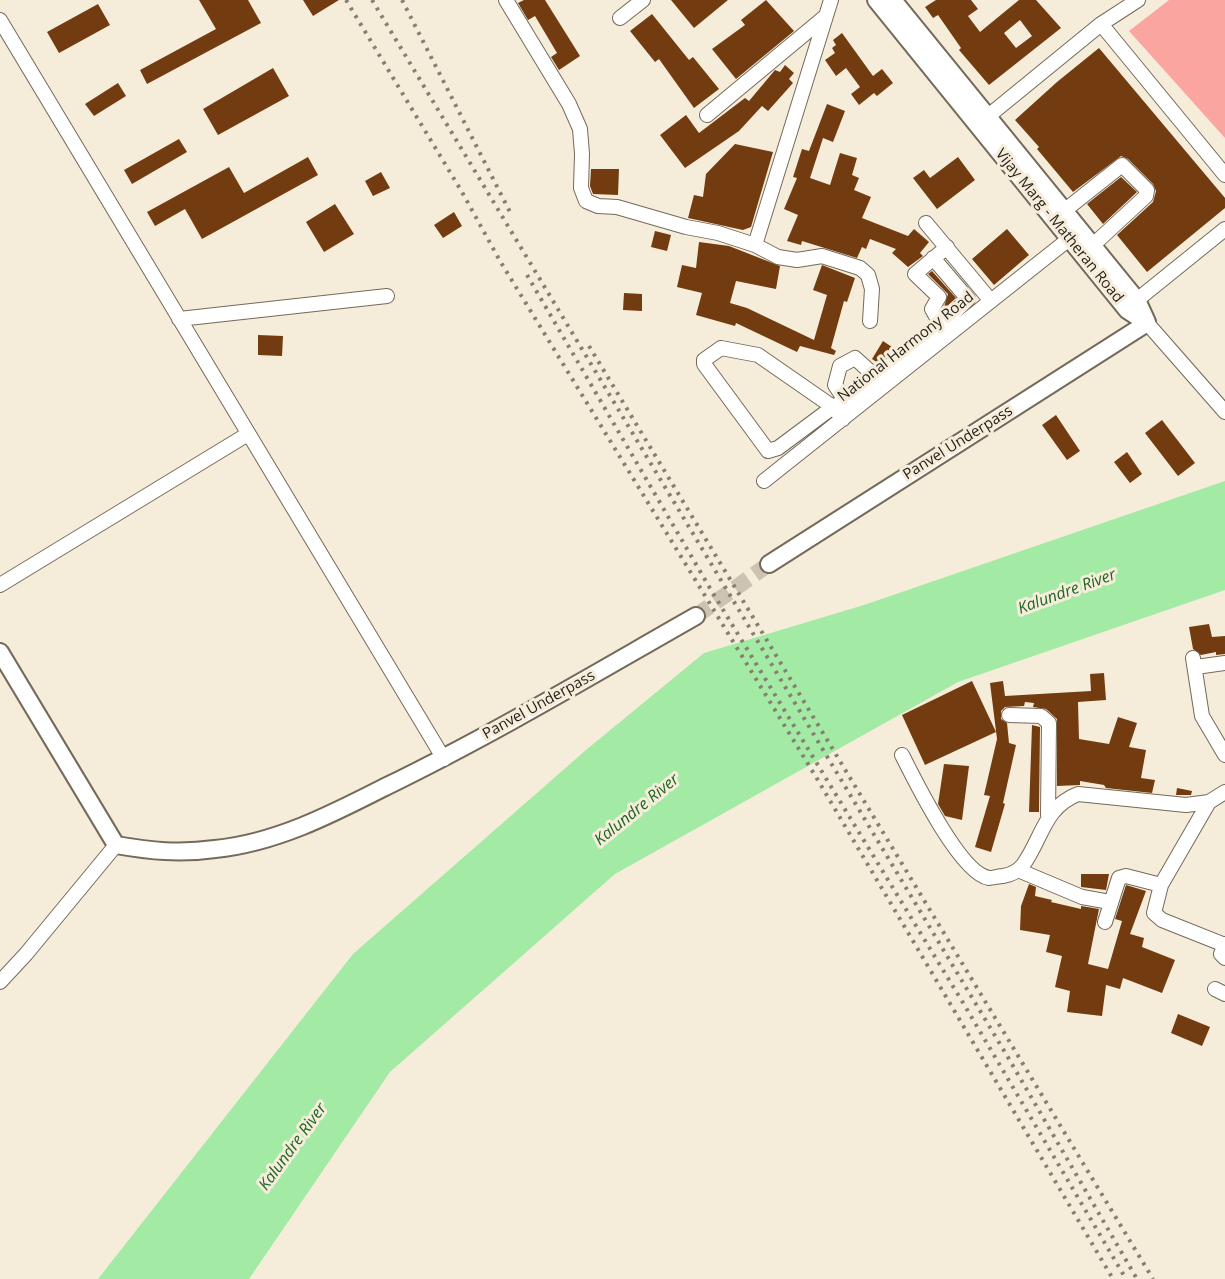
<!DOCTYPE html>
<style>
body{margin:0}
canvas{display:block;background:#f6ecda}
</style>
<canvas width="1225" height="1279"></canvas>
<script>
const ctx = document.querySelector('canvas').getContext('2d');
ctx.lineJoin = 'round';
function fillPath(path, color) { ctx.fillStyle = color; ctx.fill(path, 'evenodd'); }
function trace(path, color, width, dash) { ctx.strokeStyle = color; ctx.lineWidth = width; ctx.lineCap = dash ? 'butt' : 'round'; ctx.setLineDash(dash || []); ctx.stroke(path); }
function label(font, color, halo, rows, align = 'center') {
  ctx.font = font + ' "Open Sans",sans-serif'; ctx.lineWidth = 6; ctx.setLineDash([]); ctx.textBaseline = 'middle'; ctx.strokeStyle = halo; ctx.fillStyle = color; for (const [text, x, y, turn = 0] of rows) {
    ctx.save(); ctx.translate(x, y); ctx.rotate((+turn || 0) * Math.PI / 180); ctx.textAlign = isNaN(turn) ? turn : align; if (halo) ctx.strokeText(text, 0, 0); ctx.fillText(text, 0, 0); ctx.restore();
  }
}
fillPath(new Path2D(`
 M1169 0H1225V138L1129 31Z`), '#fba5a1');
fillPath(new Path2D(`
 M1225 481V590L958 682 615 874 390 1072 249 1279H98L353 954 586 750 704 653 864 605Z`), '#a3eaa5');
fillPath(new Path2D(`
 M199 0H248L261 23 147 84 140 70 216 29Z
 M303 0H339L313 16Z
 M524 0H545L580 56 559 70 551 57 557 53 535 16 528 20 518 3Z
 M671 0H728L694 28Z
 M766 0 794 31 736 79 712 49 745 25 741 20Z
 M936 0H971L978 9 968 16 980 32 1019 0H1036L1061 28 989 85 959 50 961 48 938 15 933 18 925 7ZM1020 20 1032 36 1016 48 1004 33Z
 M98 4 110 25 59 53 47 32Z
 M652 14 689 60 693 57 719 89 694 108 659 59 655 62 630 31Z
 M842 33 873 76 882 69 893 83 877 96 874 93 859 105 851 94 860 87 846 68 836 76 825 60 835 53 832 48 836 45 833 40Z
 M1099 48 1225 198V208L1147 272 1117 235 1153 202 1156 191 1153 184 1128 159 1121 156 1073 192 1037 149 1039 147 1015 120 1057 82Z
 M785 65 794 73 789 79 793 83 768 111 762 106 739 131 685 168 660 135 686 115 699 133 745 98 749 101 775 70 780 72Z
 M273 68 289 96 218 135 203 109Z
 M118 83 126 96 94 116 85 104Z
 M827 104 845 111 833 142 823 138 810 178 830 185 840 153 857 158 852 175 859 178 854 190 871 197 862 218 908 236 914 229 929 242 920 253 923 256 908 267 892 253 896 249 870 239 866 249 862 247 857 258 802 241 801 245 787 241 798 215 784 209 797 178 793 177 802 149 809 151Z
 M179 139 187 152 132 184 124 170Z
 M735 144 773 152 751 227 743 230 688 218 694 195 703 197 706 174Z
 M308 157 318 175 202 239 185 209 155 226 147 212 229 167 244 193Z
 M958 157 975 180 937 209 913 178 924 170 930 178Z
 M591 169H619L618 195 593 194 590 186Z
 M381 172 390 188 373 196 365 181Z
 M1121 177 1137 192 1103 224 1087 204Z
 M335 204 354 234 324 252 306 222Z
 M454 212 462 226 443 238 434 225Z
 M1007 229 1029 255 994 285 972 259Z
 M655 231 671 235 667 251 651 247Z
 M699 242 729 246 780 266 776 289 736 281 730 303 747 308 814 340 827 295 813 290 822 265 855 278 847 302 844 301 831 348 836 351 834 355 800 346 797 352 736 323 735 326 696 315 702 293 677 287 682 265 696 268Z
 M932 271 956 298 943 310 948 294 928 274Z
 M624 293 642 294V311L623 310Z
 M258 335 283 336 282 356 258 355Z
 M883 341 895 349 878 363 872 359Z
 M1056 415 1080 451 1067 460 1042 425Z
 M1162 420 1195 463 1178 476 1145 433Z
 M1127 452 1142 474 1130 483 1114 462Z
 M1209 624 1212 637 1225 636V654L1216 655V652L1201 655 1193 649 1189 627Z
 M1104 673 1106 700 1078 702 1079 739 1109 744 1118 717 1137 723 1129 747 1146 750 1141 778 1155 780 1152 793 1106 788 1104 785 1080 781V785L1057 786V719L1046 709 1033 707 1034 703 1025 702 1024 706 1005 707 1001 711V719L1007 723 1009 743 1016 745 1003 803 1005 804 991 852 975 847 990 796 984 795 997 739 990 683 1003 681 1005 696 1091 691 1090 674Z
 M972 681 996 732 925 765 902 715Z
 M1032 725 1040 727 1039 812H1029Z
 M944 764 969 766 962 820 945 816 938 804Z
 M1177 788 1192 791 1191 795H1176Z
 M1081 874H1109L1106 890 1081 887Z
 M1029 884 1036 887 1035 896 1052 900 1051 902 1081 909V906L1099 909 1088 964 1108 969 1122 921 1115 919 1126 885 1146 891 1130 934 1144 938 1142 947 1175 960 1162 993 1123 978 1120 989 1106 985 1102 1016 1067 1012 1070 991 1055 987 1062 956 1046 952 1050 935 1020 930 1021 906Z
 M1178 1014 1210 1027 1202 1046 1171 1033Z`), '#733c10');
trace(new Path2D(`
 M696 616 769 564`), '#ccc3b3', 16, [16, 8]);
const minor = new Path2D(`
 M506 0 569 104 580 129 582 154 581 188 586 201 598 206 617 207 686 227 718 233 755 245 778 257 797 260 822 256 860 268 868 275 872 289 870 321
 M620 18 643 0
 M0 20 444 759
 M1101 24 1225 175
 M707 115 826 16
 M981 122 1101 24 1138 0
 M1064 211 1122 165 1147 190 1146 196 1092 246
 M926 223 991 301
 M755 245 831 0
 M933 258 968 299 941 325 946 331
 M1137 300 1225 229
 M179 319 387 296
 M1147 323 1225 412
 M845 400 835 385 840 366 855 358 876 377
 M843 419 833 407 758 355 721 348 704 360V364L768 451 778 448 833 407 849 398 941 325 932 309 939 297 915 274 947 247
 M764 481 1069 239
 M0 585 248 434
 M1193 658 1202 716 1225 755
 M1196 667 1225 663
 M1009 715 1041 716 1049 723 1048 815
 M902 755C915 781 961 874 989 878 993 878 999 876 1003 876 1010 875 1018 871 1023 865 1042 839 1044 807 1078 794L1186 805 1209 802 1225 792
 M1209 802 1161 885 1154 913 1162 920 1225 945
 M1018 870 1082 897 1110 902
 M1105 922 1119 878 1126 876 1161 885
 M1225 944 1221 954 1225 958
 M0 982 26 954 116 845
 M1215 989 1225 994`);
const major = new Path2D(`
 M876 0 1127 310 1147 323
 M893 0 1137 300 1147 322
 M769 564 1147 323
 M0 652 116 845C151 851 179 854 215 849 276 843 332 814 385 787 492 735 594 674 696 616`);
trace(minor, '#736a5a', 16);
trace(major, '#736a5a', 20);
trace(minor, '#fff', 14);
trace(major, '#fff', 16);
trace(new Path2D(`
 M346 0 462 192 500 261 816 777 1113 1279
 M372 0 1009 1059 1137 1279
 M402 0 511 214
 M527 275 711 590 965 1006 1126 1279
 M589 346 1153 1279`), '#867f74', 4, [3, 6]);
label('15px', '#221e18', '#f6ecda', [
 ["Vijay Marg - Matheran Road",1059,226,51],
 ["National Harmony Road",906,347,-38],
 ["Panvel Underpass",958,443,-32],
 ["Panvel Underpass",539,705,-29]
]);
label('italic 16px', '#1e6526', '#f6ecda', [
 ["Kalundre River",1067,592,-20],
 ["Kalundre River",637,810,-39],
 ["Kalundre River",293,1147,-54]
]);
</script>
